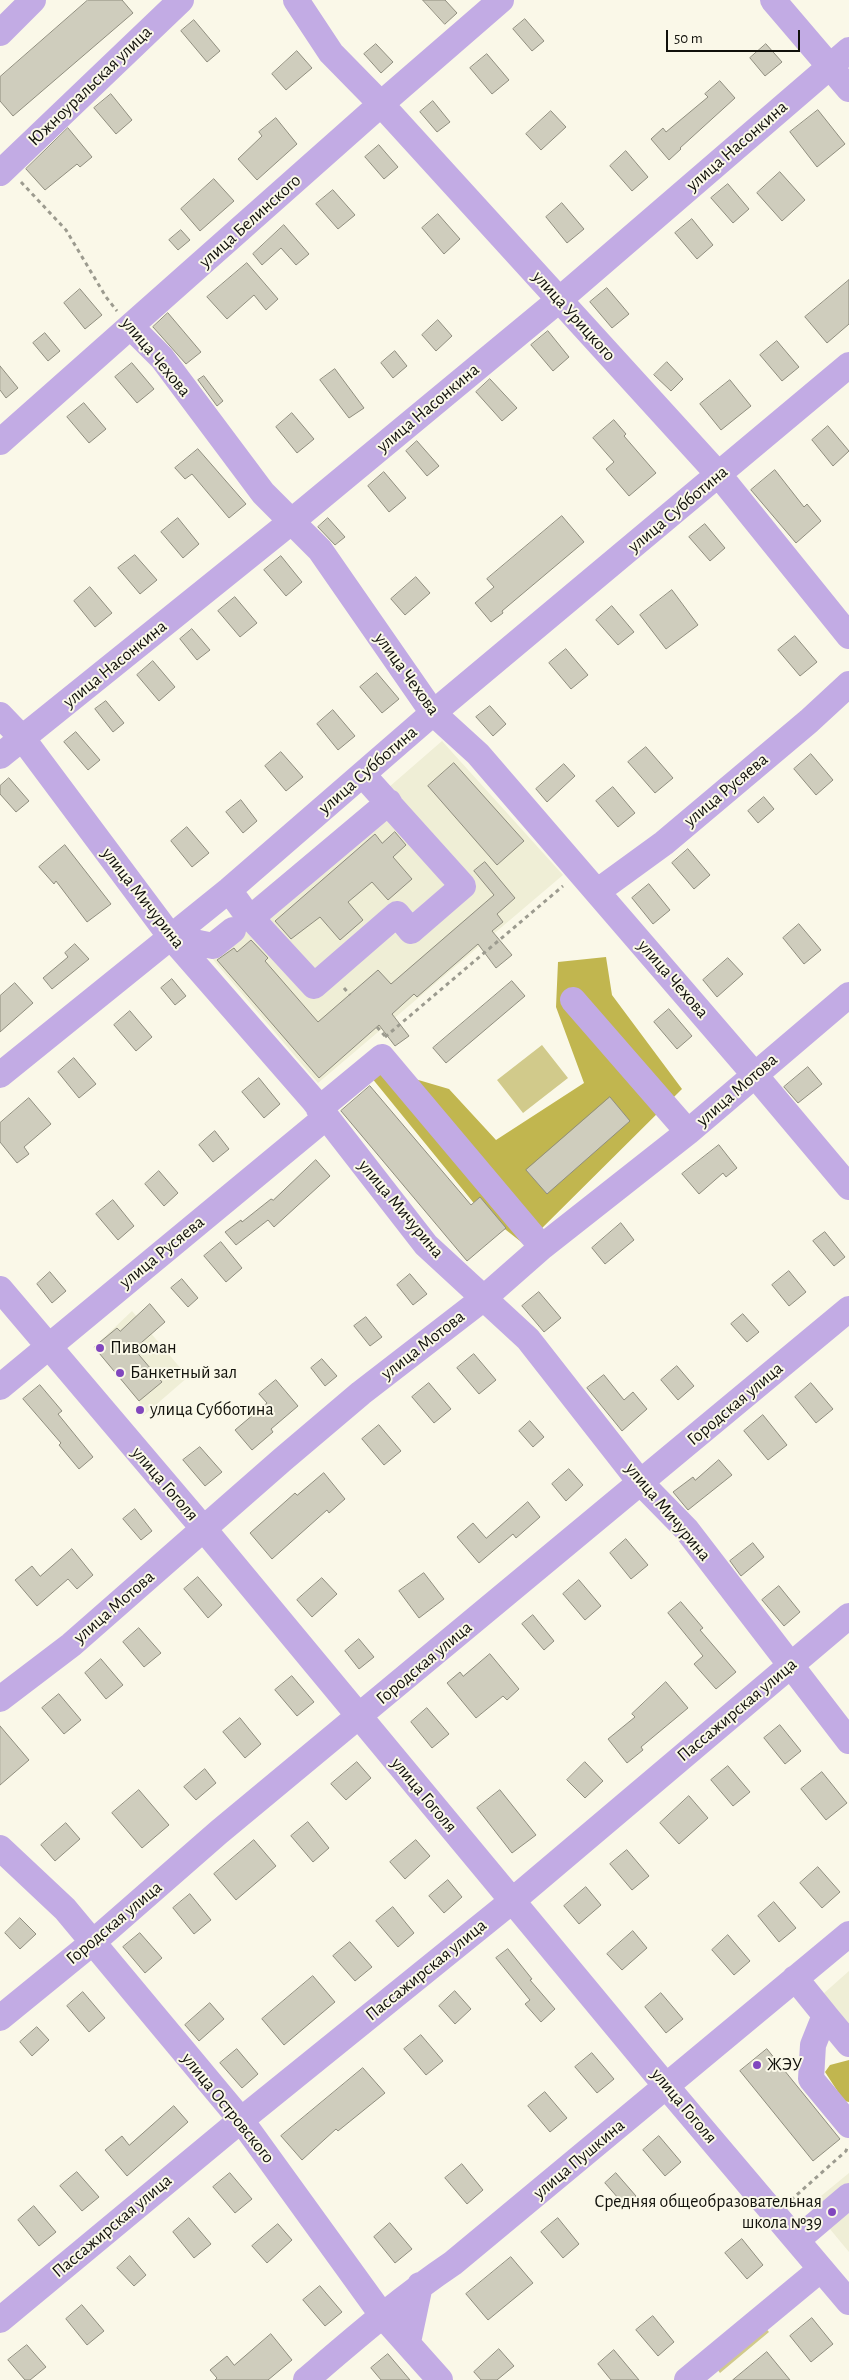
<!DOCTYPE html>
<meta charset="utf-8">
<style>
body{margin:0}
#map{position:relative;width:849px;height:2380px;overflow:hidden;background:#faf8e8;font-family:"Alegreya Sans",sans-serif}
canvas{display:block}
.scale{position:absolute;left:666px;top:30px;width:134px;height:22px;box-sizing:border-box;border:2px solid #11110b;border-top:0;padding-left:6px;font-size:15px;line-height:18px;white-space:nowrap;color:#11110b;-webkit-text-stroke:4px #faf8e8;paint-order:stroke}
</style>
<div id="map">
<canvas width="849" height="2380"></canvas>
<div class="scale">50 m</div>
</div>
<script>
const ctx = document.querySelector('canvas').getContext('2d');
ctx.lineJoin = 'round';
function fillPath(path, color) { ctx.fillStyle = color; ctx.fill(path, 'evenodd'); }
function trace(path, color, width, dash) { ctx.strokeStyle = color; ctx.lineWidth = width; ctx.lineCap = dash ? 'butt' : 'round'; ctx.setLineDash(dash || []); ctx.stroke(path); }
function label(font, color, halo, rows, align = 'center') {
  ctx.font = font + ' "Alegreya Sans",sans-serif'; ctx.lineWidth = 4; ctx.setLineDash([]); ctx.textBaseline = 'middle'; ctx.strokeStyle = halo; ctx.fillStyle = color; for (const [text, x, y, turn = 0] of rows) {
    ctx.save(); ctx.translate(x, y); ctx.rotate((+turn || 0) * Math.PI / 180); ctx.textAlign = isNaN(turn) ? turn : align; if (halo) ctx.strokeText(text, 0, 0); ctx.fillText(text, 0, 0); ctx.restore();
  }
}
fillPath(new Path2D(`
 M442 741 563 875 318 1083 199 943 381 794Z
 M132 1311 188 1377 143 1416 139 1401 94 1347Z
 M849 1971V2025L823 1994Z
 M849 2173V2252L810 2205Z`), '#efeed6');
fillPath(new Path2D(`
 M542 1045 568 1078 523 1113 497 1080Z
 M763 2325 769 2332 720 2373 714 2365Z`), '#d1ca8b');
fillPath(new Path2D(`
 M606 957 612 995 682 1089 525 1245 477 1207 371 1077 381 1069 449 1089 496 1140 584 1083 556 1007 558 962Z
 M849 2060V2102L844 2101 825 2072 830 2065Z`), '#c1b64f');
const building = new Path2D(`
 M88 0H122L133 13 13 116 0 101V77Z
 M423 0H445L457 13 445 24Z
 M525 19 544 41 532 51 513 29Z
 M194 20 220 51 207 62 181 31Z
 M376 44 393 62 381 73 364 54Z
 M766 44 782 62 765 76 750 58Z
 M297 51 312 68 286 90 272 74Z
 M487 54 509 80 492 94 470 68Z
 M720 81 735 98 680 148 681 149 669 160 651 139 663 128 666 132 708 97 705 94Z
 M111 94 132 120 116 134 94 108Z
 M433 101 450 122 437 132 420 112Z
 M818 110 845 144 817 167 790 132Z
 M551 111 566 127 541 150 526 134Z
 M276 118 297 144 257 180 238 159 262 136 259 132Z
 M68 128 92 157 80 167 77 164 45 190 26 169Z
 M379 145 398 167 384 179 365 157Z
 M626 151 648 177 632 191 610 166Z
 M780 172 805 200 782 221 757 193Z
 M214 179 234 201 200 231 181 209Z
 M728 184 749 209 733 223 711 198Z
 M333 190 355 215 338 229 316 204Z
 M562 203 584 229 567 243 546 217Z
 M438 214 460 239 444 254 422 228Z
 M692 219 713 245 697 259 675 233Z
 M284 225 309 254 296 265 281 248 262 265 253 254Z
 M181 230 190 240 178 250 169 240Z
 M247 263 278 299 266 310 254 295 227 319 207 297Z
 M849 280V324L827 343 805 317Z
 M607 288 629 314 612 328 590 302Z
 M80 289 102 315 85 329 64 303Z
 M168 313 201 352 186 364 153 327Z
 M438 320 452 336 436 351 422 335Z
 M548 331 569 357 553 371 531 345Z
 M45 333 60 351 48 361 33 343Z
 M777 341 799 367 782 381 760 355Z
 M395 351 407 366 393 378 381 363Z
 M667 362 683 379 671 391 654 375Z
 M132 363 154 389 137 403 115 377Z
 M0 366 18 388 6 398 0 390Z
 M335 369 364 408 349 418 320 380Z
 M204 376 223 401 217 406 198 380Z
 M490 379 517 408 502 421 476 392Z
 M730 380 751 406 721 430 700 404Z
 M84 403 106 429 89 443 67 417Z
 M292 413 314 439 297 453 276 427Z
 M614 420 626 434 624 436 656 473 629 496 606 469 614 462 593 438Z
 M828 426 849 451 833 466 812 440Z
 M417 441 439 466 427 476 406 451Z
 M198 449 246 504 229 518 192 474 185 479 175 468Z
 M775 470 804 507 807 504 821 521 796 543 751 490Z
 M384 472 406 498 389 512 368 486Z
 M562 516 584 542 502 611 503 613 491 622 475 603 494 587 487 579Z
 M178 518 199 544 183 558 161 532Z
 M328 518 345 537 335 545 318 527Z
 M705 524 725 548 710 561 689 537Z
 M135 555 157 580 140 594 118 568Z
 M281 556 302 582 286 596 264 570Z
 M416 577 430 593 405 615 391 599Z
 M90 587 112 613 95 627 74 601Z
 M672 590 698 625 666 649 640 615Z
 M235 597 257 623 240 637 218 611Z
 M612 606 634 632 618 645 596 620Z
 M192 629 210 650 197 660 180 639Z
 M795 636 817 662 800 676 778 650Z
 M566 649 588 675 571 689 549 663Z
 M153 661 175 687 159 701 137 675Z
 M377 673 399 699 382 713 360 687Z
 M106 701 124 723 113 732 95 709Z
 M490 706 506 724 493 736 476 717Z
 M333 710 355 736 338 750 317 724Z
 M76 732 100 760 88 770 64 742Z
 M646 747 673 778 655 793 628 762Z
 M281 752 303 777 286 791 265 766Z
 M811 754 833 780 816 795 794 769Z
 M454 763 524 841 497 865 428 786Z
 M564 764 575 776 547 802 536 789Z
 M9 778 29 801 16 812 0 794V786Z
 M613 787 635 813 618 827 596 801Z
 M764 797 774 809 758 823 748 811Z
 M241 800 257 821 243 833 226 812Z
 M187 827 209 853 192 867 171 841Z
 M395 832 406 845 393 857 412 879 388 900 372 882 348 902 363 920 340 940 320 917 291 939 275 921 375 834 382 843Z
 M65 845 111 904 87 922 56 881 54 884 39 867Z
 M688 849 710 875 694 889 672 863Z
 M485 862 515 898 497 914 503 922 492 931 512 955 496 968 478 944 417 997 414 994 392 1014 409 1036 395 1046 379 1025 319 1078 217 960 234 948 237 952 251 940 268 958 265 961 318 1022 378 970 391 984 494 895 474 871Z
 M649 884 670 910 653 924 632 898Z
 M799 924 821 950 804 964 783 938Z
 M75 944 89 959 52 989 43 978 68 957 65 953Z
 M728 958 743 974 717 997 703 980Z
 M172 979 186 996 175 1005 161 988Z
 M512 981 525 996 446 1063 433 1048Z
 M15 983 33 1003 0 1032V996Z
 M669 1009 692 1036 677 1049 654 1022Z
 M130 1011 152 1037 136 1051 114 1025Z
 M74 1058 96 1084 79 1098 58 1072Z
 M808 1067 822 1084 798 1103 784 1087Z
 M259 1078 280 1104 264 1118 242 1092Z
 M370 1086 471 1205 480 1197 506 1228 467 1261 341 1111Z
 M610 1097 630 1121 547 1194 526 1170Z
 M29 1098 51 1124 24 1147 29 1154 17 1163 0 1142V1123Z
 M215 1131 229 1149 213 1162 199 1145Z
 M719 1145 737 1168 726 1177 723 1173 699 1194 682 1174Z
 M316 1160 330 1176 274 1227 268 1220 236 1245 225 1232 241 1220 242 1222 271 1199 273 1200Z
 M159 1171 178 1193 164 1206 145 1184Z
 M113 1200 134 1226 118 1240 96 1214Z
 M621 1223 634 1240 605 1264 592 1248Z
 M825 1232 845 1257 834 1266 813 1241Z
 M221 1242 242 1268 226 1282 204 1256Z
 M789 1271 806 1292 789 1306 772 1285Z
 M50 1272 66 1291 52 1303 37 1284Z
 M410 1274 427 1294 413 1305 397 1285Z
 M182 1279 198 1298 188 1307 171 1288Z
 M539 1292 561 1318 544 1332 522 1306Z
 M150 1304 165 1322 134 1349 162 1382 139 1401 94 1347 117 1328 120 1331Z
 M743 1314 759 1332 747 1342 731 1324Z
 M366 1317 382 1337 370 1346 354 1326Z
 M474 1354 496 1380 479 1394 457 1368Z
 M322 1359 337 1376 325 1386 311 1368Z
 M677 1366 694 1386 678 1400 661 1380Z
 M604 1375 624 1400 633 1392 647 1409 622 1431 587 1388Z
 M276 1380 298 1406 271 1429 273 1432 252 1450 235 1430 267 1403 259 1394Z
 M429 1383 451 1409 434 1423 412 1397Z
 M811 1383 833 1409 816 1423 795 1397Z
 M40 1385 62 1411 58 1414 93 1457 79 1469 59 1445 61 1443 23 1399Z
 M763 1415 787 1445 768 1460 744 1431Z
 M530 1421 544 1437 533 1447 519 1431Z
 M379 1425 401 1451 384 1465 362 1439Z
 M200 1447 222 1472 205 1486 183 1460Z
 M719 1460 732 1475 688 1510 673 1492 693 1477 695 1480Z
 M569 1469 583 1485 566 1501 552 1484Z
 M324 1473 345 1499 329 1513 327 1510 272 1559 250 1533 295 1493 297 1495Z
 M528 1502 540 1517 516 1538 513 1534 479 1563 457 1537 473 1523 486 1538Z
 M135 1509 152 1531 141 1540 123 1519Z
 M626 1539 648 1565 631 1579 610 1553Z
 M753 1543 764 1557 741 1576 730 1561Z
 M72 1549 93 1575 77 1589 68 1579 37 1606 15 1580 32 1566 40 1576Z
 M424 1573 444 1599 419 1618 399 1591Z
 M198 1577 222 1605 208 1618 184 1589Z
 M322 1578 337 1594 312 1617 297 1600Z
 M579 1580 601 1606 585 1620 563 1594Z
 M779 1586 800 1612 784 1626 762 1600Z
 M681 1602 703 1628 700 1630 736 1672 716 1689 694 1664 703 1656 668 1613Z
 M533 1615 554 1641 544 1650 522 1624Z
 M139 1628 161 1653 144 1667 123 1642Z
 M359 1639 374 1657 359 1669 345 1651Z
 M490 1654 519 1689 507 1700 503 1696 476 1718 447 1683 460 1672 463 1676Z
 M101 1659 123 1685 106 1699 85 1673Z
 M292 1676 314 1702 297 1716 275 1690Z
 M666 1682 688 1708 641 1747 643 1750 627 1763 608 1739 635 1717 632 1714Z
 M59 1694 81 1720 64 1734 42 1708Z
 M427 1708 449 1734 432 1748 411 1722Z
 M240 1718 261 1744 245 1758 223 1732Z
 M780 1725 801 1751 785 1764 764 1738Z
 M0 1726 29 1760 0 1785Z
 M357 1762 371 1778 346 1800 331 1784Z
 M585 1762 603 1781 585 1798 567 1780Z
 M728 1766 750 1792 733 1806 711 1780Z
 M205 1769 216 1783 196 1800 184 1787Z
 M822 1772 847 1803 826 1820 801 1789Z
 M139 1790 169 1825 142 1848 112 1813Z
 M500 1790 536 1835 512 1853 477 1808Z
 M689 1796 708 1818 679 1844 660 1823Z
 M308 1822 329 1848 313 1862 291 1836Z
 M66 1823 80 1839 55 1861 41 1845Z
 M254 1840 276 1866 236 1900 214 1874Z
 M416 1840 430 1856 405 1879 390 1862Z
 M627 1850 649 1876 632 1890 610 1864Z
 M818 1867 840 1892 822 1908 800 1883Z
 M448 1880 462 1897 444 1913 429 1896Z
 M586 1887 601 1905 579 1924 564 1906Z
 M190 1894 211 1920 194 1934 173 1908Z
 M774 1902 796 1928 779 1942 758 1916Z
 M393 1907 414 1933 398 1947 376 1921Z
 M20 1918 36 1934 20 1949 5 1933Z
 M633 1931 647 1948 622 1970 607 1954Z
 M140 1933 162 1958 145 1973 123 1947Z
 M728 1935 750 1961 734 1975 712 1950Z
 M350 1942 372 1967 355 1981 333 1956Z
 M508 1949 532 1979 530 1980 555 2009 541 2022 525 2004 530 2000 496 1958Z
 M313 1976 335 2002 284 2045 262 2019Z
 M455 1991 471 2009 455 2024 439 2006Z
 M83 1992 105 2018 89 2032 67 2006Z
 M661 1993 683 2019 666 2033 645 2007Z
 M210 2003 224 2019 199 2041 185 2025Z
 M37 2027 49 2040 32 2056 20 2042Z
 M421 2035 443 2061 426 2075 404 2049Z
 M237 2049 258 2074 242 2088 220 2063Z
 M767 2049 840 2139 813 2161 740 2071Z
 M592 2053 614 2079 597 2093 575 2067Z
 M363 2068 385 2093 338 2131 336 2129 302 2160 281 2136Z
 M545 2092 567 2118 550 2132 528 2106Z
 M174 2106 188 2122 127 2176 105 2150 122 2136 129 2145Z
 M659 2136 681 2162 665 2176 643 2150Z
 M462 2164 483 2190 467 2204 445 2178Z
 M77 2172 99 2197 82 2211 60 2186Z
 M230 2173 252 2199 235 2213 213 2187Z
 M616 2173 636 2196 625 2206 605 2183Z
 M34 2206 56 2232 39 2246 18 2220Z
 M189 2218 211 2244 194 2258 173 2232Z
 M558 2218 579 2244 563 2258 541 2232Z
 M390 2223 412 2249 395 2263 374 2237Z
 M278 2224 292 2240 267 2263 252 2246Z
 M742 2239 763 2265 747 2279 725 2253Z
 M130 2256 146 2275 134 2286 117 2268Z
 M511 2257 533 2283 488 2320 466 2294Z
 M320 2286 342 2312 325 2326 303 2300Z
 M82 2305 104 2331 87 2345 66 2319Z
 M653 2316 674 2342 658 2356 636 2330Z
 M812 2318 833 2344 811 2362 790 2336Z
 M271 2334 292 2360 268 2380H215L217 2378 210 2370 227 2356 234 2365Z
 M27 2345 46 2367 30 2380H25L8 2360Z
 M499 2349 514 2366 497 2380H481L474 2372Z
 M614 2350 639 2380H611L598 2364Z
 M767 2352 790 2380H733Z
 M388 2354 410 2380H381L371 2368Z`);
fillPath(building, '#cfcdbd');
trace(building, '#908e7f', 1);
trace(new Path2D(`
 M21 182 66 230 106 297 117 311
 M344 988 350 995
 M377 1027 385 1036
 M385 1037 563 886
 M791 2200 846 2151 848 2145`), '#9c9b8f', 3, [4, 4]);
trace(new Path2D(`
 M296 0 331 53 381 104 719 475 849 636
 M773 0 849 89
 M0 33 33 0
 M0 173 181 0
 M131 327 162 358 263 493 320 550 433 713 478 754 754 1074 849 1187
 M0 442 381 104 501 0
 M0 715 23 739 170 936 314 1101 426 1245 528 1339 640 1482 686 1529 849 1741
 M0 756 292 521 559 300 849 50
 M229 890 242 908 314 986 397 914 411 931 463 886 363 775
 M598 891 664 843 809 721 849 684
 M251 918 389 802
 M181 948 189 941 213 946 233 930
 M573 1000 688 1132
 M0 1075 229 890 433 713 849 365
 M319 1109 382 1057 542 1247
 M0 1289 203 1528 666 2086 849 2302
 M0 1387 325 1118
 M0 1699 71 1645 282 1460 361 1393 484 1298 542 1247 688 1132 849 995
 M0 1848 65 1909 241 2120 382 2315 440 2380
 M795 1978 825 2015 813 2045 811 2079 849 2125
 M825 2015 849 2044
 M0 2018 92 1943 219 1832 849 1309
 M797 2240 849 2196
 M0 2320 241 2120 512 1901 849 1616
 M408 2342 420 2285
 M306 2380C354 2339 401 2298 453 2263L849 1934
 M687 2380 821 2269`), '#c2abe4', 26);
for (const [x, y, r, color] of [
 [100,1348,5,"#8147be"],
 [120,1373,5,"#8147be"],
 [140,1410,5,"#8147be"],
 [757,2065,5,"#8147be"],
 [832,2212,5,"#8147be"]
]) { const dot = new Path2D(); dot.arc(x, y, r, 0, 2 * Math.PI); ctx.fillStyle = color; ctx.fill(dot); trace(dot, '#faf8e8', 2); }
label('18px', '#11110b', '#faf8e8', [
 ["Южноуральская улица",90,86,-44],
 ["улица Насонкина",737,146,-41],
 ["улица Белинского",250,221,-42],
 ["улица Урицкого",574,316,48],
 ["улица Чехова",156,357,50],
 ["улица Насонкина",428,408,-40],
 ["улица Субботина",678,509,-40],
 ["улица Насонкина",115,664,-39],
 ["улица Чехова",407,674,54],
 ["улица Субботина",368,770,-41],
 ["улица Русяева",726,790,-40],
 ["улица Мичурина",143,898,52],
 ["улица Чехова",673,979,49],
 ["улица Мотова",737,1090,-41],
 ["улица Мичурина",401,1209,50],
 ["улица Русяева",162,1252,-39],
 ["улица Мотова",423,1345,-38],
 ["Городская улица",735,1404,-40],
 ["улица Гоголя",165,1484,49],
 ["улица Мичурина",668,1512,50],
 ["улица Мотова",114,1607,-41],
 ["Городская улица",424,1663,-40],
 ["Пассажирская улица",737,1710,-40],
 ["улица Гоголя",424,1795,50],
 ["Городская улица",114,1923,-40],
 ["Пассажирская улица",426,1970,-39],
 ["улица Гоголя",684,2106,50],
 ["улица Островского",228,2108,51],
 ["улица Пушкина",579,2159,-40],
 ["Пассажирская улица",112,2226,-40]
]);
label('18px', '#11110b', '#faf8e8', [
 ["Пивоман",110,1348],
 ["Банкетный зал",130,1373],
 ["улица Субботина",150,1410],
 ["ЖЭУ",767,2065],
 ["Средняя общеобразовательная",822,2202,"right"],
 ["школа №39",822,2223,"right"]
], 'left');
</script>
